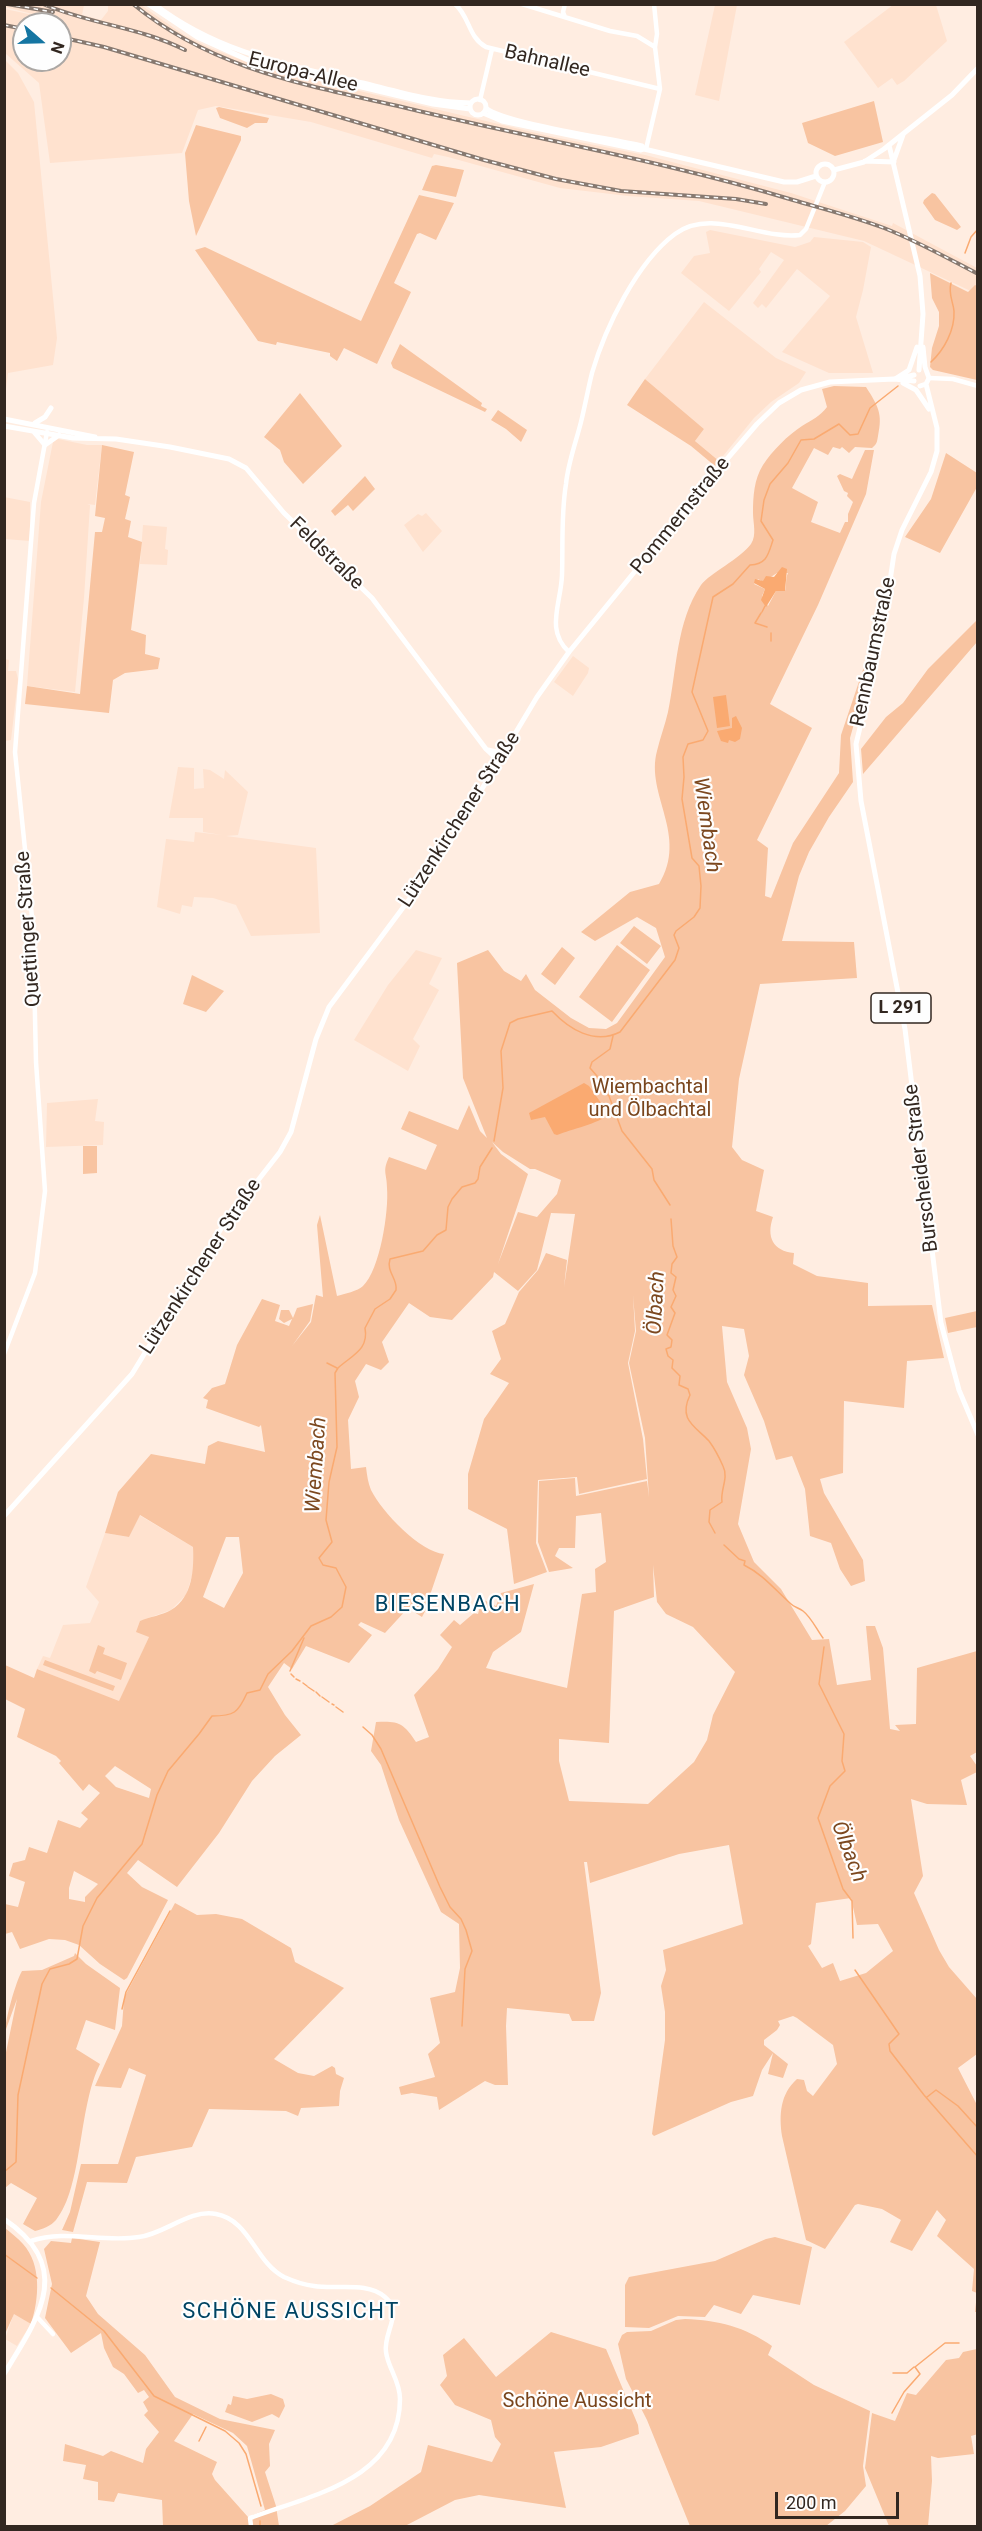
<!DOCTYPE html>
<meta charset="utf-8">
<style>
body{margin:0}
#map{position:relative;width:982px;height:2531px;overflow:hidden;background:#ffede1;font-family:Roboto,sans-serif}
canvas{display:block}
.frame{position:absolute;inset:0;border:6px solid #322720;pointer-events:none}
.north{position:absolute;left:12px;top:12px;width:60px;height:60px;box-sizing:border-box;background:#fefefe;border:2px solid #aca8a5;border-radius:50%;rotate:110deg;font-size:16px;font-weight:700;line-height:24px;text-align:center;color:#322720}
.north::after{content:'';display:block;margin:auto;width:21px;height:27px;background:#1475a2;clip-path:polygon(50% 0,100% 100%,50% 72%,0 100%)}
.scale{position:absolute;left:775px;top:2492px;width:124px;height:27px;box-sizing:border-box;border:3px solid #322720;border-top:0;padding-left:8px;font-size:18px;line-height:21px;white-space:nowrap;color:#322720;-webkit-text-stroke:4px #fefefe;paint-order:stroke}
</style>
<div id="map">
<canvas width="982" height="2531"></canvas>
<div class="frame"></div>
<div class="north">N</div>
<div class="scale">200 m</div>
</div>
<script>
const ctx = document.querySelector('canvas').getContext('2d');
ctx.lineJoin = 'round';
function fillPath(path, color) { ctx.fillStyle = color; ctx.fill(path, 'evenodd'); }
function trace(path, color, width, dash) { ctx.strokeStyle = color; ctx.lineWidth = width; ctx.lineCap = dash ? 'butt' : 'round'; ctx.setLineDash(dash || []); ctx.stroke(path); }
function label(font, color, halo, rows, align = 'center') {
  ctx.font = font + ' Roboto,sans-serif'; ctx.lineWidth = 4.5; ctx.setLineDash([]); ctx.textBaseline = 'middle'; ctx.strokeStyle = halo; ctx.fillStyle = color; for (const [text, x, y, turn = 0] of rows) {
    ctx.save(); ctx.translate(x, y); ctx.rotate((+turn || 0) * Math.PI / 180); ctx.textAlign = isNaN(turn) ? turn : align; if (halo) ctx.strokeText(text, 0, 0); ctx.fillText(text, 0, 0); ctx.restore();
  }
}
fillPath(new Path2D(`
 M5 4 84 5 82 15 101 20 108 11V5H141L184 35 210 48 263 68 549 136 645 155 791 193 892 226 893 223 977 268V294L864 241 699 201 628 196 560 188 448 157 434 154 432 158 311 122 216 106 198 110 182 153 50 163 39 83 5 53V9L52 19 5 7ZM24 24H60V60H24Z
 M715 5H737L719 101 695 95Z
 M893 5H936L947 41 904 81 897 85 892 78 878 88 844 42Z
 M5 60 18 73 34 102 57 338 53 365 8 373 5 397Z
 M710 230 795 247 810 242 814 237 863 242 871 247 863 290 856 317 873 373H829L782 352 830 296 797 269 766 308 762 304 758 308 753 303 784 260 771 252 759 269 761 272 729 311 681 273 694 256 710 253 706 232Z
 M704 302 776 358 806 372 799 383 771 402 754 418 719 461 695 441 704 429 645 379Z
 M58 439 87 445H102L95 505 87 504 90 505 84 598 75 692 27 686 41 502 53 442Z
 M4 497 30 502V541L5 539Z
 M426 513 442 531 423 552 404 525 418 514 422 516Z
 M143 525 167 527 165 549 168 550 167 565 140 564Z
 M573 656 589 668 588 673 573 696 554 682Z
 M5 659 9 660 8 671H16L18 679 11 740 5 741Z
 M178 767 194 768V789L204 788 203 769 210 770 224 779 225 770 248 792 238 835 226 836 316 848 320 933 251 936 236 905 213 898 194 897 192 907 182 905 180 914 157 907 166 839 194 842 195 832 222 835 203 832V818H169Z
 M416 950 442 958 429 984 439 990 413 1039 420 1046 408 1071 354 1040 388 985Z
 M98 1099 95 1121 104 1122 103 1145 46 1147 47 1103Z
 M139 1515 193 1547 194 1570 186 1595 171 1610 140 1621 149 1637 119 1702 37 1669 43 1656 50 1658 63 1625 90 1623 99 1602 86 1587 105 1533 129 1537Z
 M14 2313 31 2324 17 2346 5 2339Z`), '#ffe2cf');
fillPath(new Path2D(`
 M874 101 883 142 835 156 808 143 802 123Z
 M219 107 269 118 267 123H255L247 128 220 118 216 108Z
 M196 125 241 136V140L196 236 189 201 185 153Z
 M436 165 464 170 456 197 422 190 432 166Z
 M932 193 935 194 961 227 957 230 935 220 923 203 924 200Z
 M419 195 454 203 436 240 420 233 417 234 394 283 411 292 377 364 344 348 337 361 330 356V353L277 342 276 345 258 341 195 250 205 247 361 321Z
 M930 273 968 292 975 285 977 286V380L933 370 930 367 932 348 939 326V312L932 298Z
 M400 344 482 403 481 406 487 409 485 412 393 368 391 363Z
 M645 379 704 429 695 441 719 461 715 466 691 446 627 405Z
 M834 386 866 387C878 406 883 413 878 436 877 442 877 444 872 448L855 447 849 453 842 447 840 449 833 447 828 455 814 448 792 488 818 502 811 522 840 533 845 522H848V514L853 502 847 496 848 493 844 491 837 476 840 474 852 479 865 450H874L866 494 818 605 770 704 812 728 757 840 768 848 765 896 771 898 793 843 839 773 841 735 877 628 870 667 850 738 853 782 829 817 809 852 799 876 782 941 854 942 857 978 760 984 739 1079 732 1147 742 1160 764 1170 756 1211 773 1217C766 1237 773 1251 794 1253L793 1264 817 1276 868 1283V1306L932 1305 944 1358 907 1361 904 1408 844 1401 843 1473 820 1479 824 1493 863 1560 865 1581 851 1586 840 1569 831 1543 810 1536 805 1489 792 1456 776 1460 764 1421 744 1375 749 1356 744 1329 722 1326 727 1382 747 1428 751 1449 738 1524 754 1562 781 1589 812 1640 829 1639 837 1685 871 1680 866 1626H875L883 1648 890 1729 900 1731 895 1725 916 1724 917 1668 977 1651V1752L970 1756 977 1766V1772L961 1780 967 1805 927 1804 911 1799 923 1876 914 1893 939 1950 949 1967 977 1999V2054L958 2068 977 2105V2312H975L977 2293 972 2291 974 2269 937 2236 946 2220 937 2210 912 2251 890 2242 901 2220 882 2209 858 2204 855 2205 825 2249 806 2240 782 2136C779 2115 780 2094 797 2079L804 2080 807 2091 813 2096 837 2064 833 2045 797 2018 793 2016 778 2021 780 2025 777 2030 764 2040V2045L788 2064 783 2078 768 2074 773 2053 762 2070 753 2096 731 2102 654 2136 652 2134 665 2040V2012L661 1986 666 1970 663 1950 743 1924 729 1845 679 1854 590 1883 587 1862H584L601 1993 594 2021H572L569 2014 507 2008 506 2026 508 2085H495L485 2081 439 2110 437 2097 412 2093 401 2095 399 2087 435 2077 428 2054 440 2043 430 1998 455 1992 460 1968 459 1924 441 1912 399 1820 381 1765 371 1751 376 1722C398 1721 403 1722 416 1742L429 1737 414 1695 438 1669 452 1647 440 1635 454 1620 460 1625 474 1613 478 1614 482 1599 496 1606 501 1593 534 1584 521 1632 493 1652 486 1668 567 1688 582 1594 596 1592 595 1569 606 1562 601 1513 576 1516 575 1548H559L555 1556 573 1568 549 1572 538 1542 539 1481 575 1478 576 1496 647 1481 649 1497 645 1438 629 1363 636 1331 633 1295 635 1331 628 1363 643 1439 647 1479 579 1494 577 1477 538 1480 536 1543 547 1572 514 1584 507 1529 468 1509V1474L484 1419 509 1383 490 1374 501 1359 492 1331 505 1324 519 1292 538 1270 546 1253 567 1260 564 1287 575 1214 551 1213 537 1270 518 1291 494 1272 493 1277 452 1320 430 1317 409 1303 382 1342 389 1362 381 1370 366 1364 355 1381 359 1397 348 1420 351 1469 366 1467C367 1475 368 1483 371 1490 382 1512 420 1552 444 1554L429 1598 431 1600 422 1617 408 1608 385 1633 361 1622 358 1625 372 1635 349 1663 306 1646 292 1669 284 1663 268 1687 285 1715 301 1735 275 1756 252 1781 219 1833 177 1887 138 1860 127 1873 142 1887 168 1900 127 1978 124 1980 100 1964 79 1945 65 1940 49 1939 20 1949 12 1932 5 1934V1904L18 1907 25 1882 9 1876 13 1863 25 1860 29 1847 47 1853 58 1820 80 1828 88 1819 81 1813 100 1793 89 1784 83 1791 59 1763 61 1761 56 1756 17 1737 25 1709 5 1699V1665L34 1678 37 1669 119 1701 149 1637 136 1632 140 1621C149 1617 163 1615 171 1610 193 1597 194 1569 193 1547L140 1515 129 1537 105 1533 118 1492 151 1454 205 1464 208 1446 218 1441 265 1452 261 1425 259 1427 206 1408 208 1400 203 1398 212 1388 225 1384 237 1345 262 1299 280 1305 275 1321 289 1326 292 1319 284 1323 279 1319 281 1310H289L293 1318 297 1308 313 1304 310 1321 292 1346 311 1322 316 1295 323 1297 317 1225 320 1215 337 1296C344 1294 358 1291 363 1286 380 1270 389 1211 387 1188 387 1173 382 1172 389 1157L426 1170 437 1145 401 1129 409 1111 458 1130 469 1105 480 1131 487 1138 463 1078 457 963 488 950 504 971 521 981 526 974 535 990 571 1018 589 1028 606 1029 617 1023 665 957 656 928 637 917 595 941 581 932 630 892 659 884C689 835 645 795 657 751 660 738 665 725 668 712 677 669 676 622 701 585 710 573 740 559 751 544 757 535 753 523 753 513 753 497 754 479 763 465 772 451 788 435 802 426 812 420 820 416 827 407L822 389ZM777 573H788C785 579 787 585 785 591H776L768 606 762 596 765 589 754 584 758 579 763 582ZM492 1142 503 1152 530 1169H535L561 1180 557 1194 537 1217 518 1212 498 1264 528 1174 501 1154ZM226 1537H239L243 1573 224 1608 203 1597ZM653 1565 657 1602 666 1614 693 1627 735 1672 713 1715 707 1740 694 1762 648 1804 569 1801 559 1761V1739L609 1743 614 1611 654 1597ZM115 1766 151 1789 149 1798 116 1787 105 1776ZM74 1871 98 1884 85 1897V1902L69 1899V1888ZM851 1898 857 1925 878 1924 893 1951 866 1973 840 1981 833 1963 822 1968 808 1946 811 1944 816 1903Z
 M300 393 342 446 303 484 284 462 280 450 264 437Z
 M498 410 527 430 521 442 506 429 491 420Z
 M102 445 134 452 125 495 130 497 125 519 131 521 128 537 142 542 131 630 146 635 145 654 160 658 158 669 125 673 113 680 109 713 25 704 27 686 80 694 95 532H102L105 518 95 516Z
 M946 453 977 473V487L940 553 905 537 931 499Z
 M365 476 375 489 353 511 348 505 335 516 331 511Z
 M977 620V642L863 774 861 749 886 717 903 703 928 669Z
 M634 926 661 946 647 964 620 943Z
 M617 945 650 970 612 1022 579 997Z
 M562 947 575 958 555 985 541 974Z
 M192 975 224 991 206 1012 183 1004Z
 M83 1146H97V1173L83 1174Z
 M977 1311V1327L948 1333 945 1318Z
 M98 1645 105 1648 103 1654 127 1663 121 1680 97 1671 95 1674 89 1671Z
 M45 1660 115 1686 113 1691 43 1665Z
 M175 1903 197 1915 216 1914 242 1919 291 1948 295 1962 344 1988 274 2059 298 2073 314 2076 332 2066 335 2068 336 2074 344 2078 340 2091 339 2106 301 2108 298 2116 286 2111 209 2109 192 2147 136 2157 127 2183 87 2182 73 2232 62 2230 70 2212 81 2164H118L146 2075 129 2068 121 2088 95 2086 122 2026 124 1999 127 1992Z
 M75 1953 86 1964 120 1988 115 2030 86 2020 76 2049 100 2064C78 2107 83 2187 56 2220 51 2226 43 2229 35 2231L23 2224 37 2198 11 2183 5 2188V2057L17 1999 5 2032C5 2020 16 1981 22 1971L42 1970 74 1956Z
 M5 2228C11 2233 18 2238 23 2244 42 2265 39 2299 31 2324L14 2314 5 2334Z
 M775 2237 812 2247 800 2305 753 2295 741 2314 714 2305 705 2317 678 2316 649 2328 625 2327V2285L629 2277 715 2261 766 2239Z
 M72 2238 100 2242 86 2296 98 2314 145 2355 175 2397 220 2419 275 2430 269 2444 270 2466 265 2472 276 2506 279 2526H163L162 2500 118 2493 114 2502 98 2500V2482L83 2479 86 2465 63 2461 65 2444 103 2456 111 2451 143 2463 146 2449 159 2432 144 2415 148 2411 143 2402 149 2397 144 2390 138 2393 124 2374 113 2367 104 2348 101 2333 71 2353 45 2318 52 2284 44 2249 51 2241 71 2243ZM193 2414 233 2433 247 2446 265 2510 248 2517 215 2480 212 2474 217 2462 174 2441Z
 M685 2319C718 2320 745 2327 772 2346L768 2355 814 2385 870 2411 863 2466 866 2486 845 2511 826 2526H690L647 2420 626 2379 618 2344 622 2335 627 2332 651 2331 676 2320Z
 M551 2332 606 2349 638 2425 639 2434 601 2447 554 2452 566 2508 479 2495 455 2500 405 2526H331L370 2506 421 2472 428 2445 492 2462 501 2444 495 2437 491 2420 455 2405 440 2385 447 2376 443 2355 464 2338 496 2377Z
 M977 2349 978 2434 971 2436 974 2454 938 2458 931 2456 932 2481 928 2526H889L865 2468 872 2413 895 2421 907 2393 916 2395 946 2360 959 2358 963 2352Z
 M271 2394 283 2399 285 2406 279 2418 272 2414 252 2422 225 2412 228 2404 231 2405 233 2396 247 2399Z`), '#f8c4a1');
fillPath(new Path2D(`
 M782 567 787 569 785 591H776L766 607 761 600 765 589 754 583 755 579 763 581 766 576 774 577Z
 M726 695 730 726 717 728 713 697Z
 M736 716 742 728 740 739 735 742 729 740 728 743 721 741 717 731 732 728V718Z
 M584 1083 589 1086 609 1114C598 1124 572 1129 557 1135L554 1134 545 1117 531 1120 529 1113Z`), '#faaa71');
trace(new Path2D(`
 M965 253 971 237 978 229
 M931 362C944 350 955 330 954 311 953 301 948 294 951 283
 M762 612 765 606
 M761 613 755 623 767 627
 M771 641V633
 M613 1036 610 1049 592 1062 590 1068 597 1076V1083L609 1096 622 1131 652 1169 654 1180 670 1205
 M494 1141 503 1088 501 1051 510 1023 518 1019 552 1011C569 1029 594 1045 620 1032L675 960 679 948 674 935 676 931 694 917 700 908 701 886 699 866 692 858 682 799 684 777 683 757 688 744 703 740 708 731 692 692 713 597 733 584 750 565C767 564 768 555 773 540L761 521 764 500 770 484 788 463 801 440 814 439 839 424 850 435 858 434 870 408 898 386
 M671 1219 673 1246 677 1257 672 1264 671 1273 676 1277 673 1290 676 1296 671 1307 675 1313 667 1335 672 1340 671 1347 666 1349 668 1356 673 1360 672 1368 680 1376 679 1385 688 1389 690 1395C678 1420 695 1426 709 1441 715 1449 719 1457 723 1466 729 1478 720 1490 722 1502L710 1510 709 1522 715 1533
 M327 1363 337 1368
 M724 1545 739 1559 745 1561 744 1565C764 1575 775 1590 791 1604 794 1607 799 1608 803 1611 811 1617 817 1630 823 1638
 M824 1647 819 1684 844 1734 842 1761 845 1771 830 1786 818 1818 843 1889 852 1901 853 1938
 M290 1671 304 1638
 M291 1674 294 1677
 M296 1679 300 1681
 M303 1683 307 1686
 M308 1687 314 1691
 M316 1692 320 1696
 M322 1697 329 1702
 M332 1704 334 1705
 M336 1707 343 1712
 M363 1727 372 1735 381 1749 440 1887 450 1907 461 1919 466 1930 472 1951 465 1969 462 2026
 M855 1970 899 2034 889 2044 890 2051 924 2095 978 2157
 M122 2009 126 1992 170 1911
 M927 2097 936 2090 958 2106 978 2128
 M4 2172 16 2162 18 2095 42 1984 50 1969 69 1964 77 1959 83 1926 97 1898 142 1844 157 1795 168 1771 199 1734 212 1716C234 1716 238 1713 247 1693L260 1690 268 1674 292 1651 311 1626 331 1617 342 1607 346 1587 336 1568 323 1565 319 1558 332 1542 326 1520 329 1482 337 1447 335 1373 338 1368C352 1355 369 1350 365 1328L375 1309 390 1299 396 1290C398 1279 386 1272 390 1259L423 1251 437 1235 446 1230 448 1207 452 1199 462 1187 475 1183 478 1179 480 1167 492 1148
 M4 2254 37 2278
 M51 2288 104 2331 154 2396 225 2431 239 2443 246 2454 261 2506
 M893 2373H907L914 2367
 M892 2413 904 2392 920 2374 915 2367 945 2343H959
 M199 2441 206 2427
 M260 2526V2521`), '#faaa71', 1.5);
trace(new Path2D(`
 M455 4C470 17 468 37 486 47L660 89
 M522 4 610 31 637 36 655 47
 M565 17 563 12 565 4
 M480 100 492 49
 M646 149 660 89 655 47 657 34 654 4
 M929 378 953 379 978 386
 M569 652C545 630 561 604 562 575 563 545 561 514 566 484 568 463 576 442 581 422 585 406 588 389 592 373 605 328 637 262 675 234 711 207 760 240 800 235L806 229 825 182
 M4 1354 35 1273 45 1191 36 1062 33 927 15 752 34 503 47 432
 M31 2241C66 2229 103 2243 139 2237 165 2234 189 2209 216 2214 250 2220 255 2262 284 2277 293 2281 304 2285 314 2286 336 2290 367 2281 385 2297 404 2313 383 2332 386 2352 388 2368 400 2381 400 2399 400 2479 312 2495 253 2517L250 2518 251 2526
 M38 2318 53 2334`), '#fff', 4.5);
trace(new Path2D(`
 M148 4 197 37 248 60 433 104 470 109
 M154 4C218 53 287 65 363 83 399 92 435 103 471 103
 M470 107a8 8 0 1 1 16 0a8 8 0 1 1-16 0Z
 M486 108C502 123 613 139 642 146L644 149
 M483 113 502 121 641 150 644 149 784 182H797L816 176
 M889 145 920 276 923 314 919 370
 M894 160 903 135
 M865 161 894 162
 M816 173a9 9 0 1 1 18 0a9 9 0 1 1-18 0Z
 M834 170 864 162 884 149 952 95 978 68
 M901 378 914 375
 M895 379 909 370 917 347
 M903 383 916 390 929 409
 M926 384 937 428V451L931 472 902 530 894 554 881 641 856 744 861 801 905 1029 941 1323 959 1390 978 1435
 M920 386 926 384 929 378 925 367 923 347
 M4 419 95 437
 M35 423 45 417 51 408
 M4 426 73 438 116 439 170 447 229 459 246 468 284 513 372 598 486 749 499 761
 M34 432 45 445 59 435
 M488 750 497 752 507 749
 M4 1516 132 1374 224 1224 280 1152 291 1132 316 1039 329 1007 443 854 537 697 569 652 721 466 757 424 779 403 801 390 830 382 894 379 914 381
 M4 2219C75 2267 39 2317 4 2374`), '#fff', 5);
const rail = new Path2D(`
 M7 4 53 12
 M43 4C89 24 140 27 185 50
 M133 4C218 74 320 87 423 112 547 141 671 163 793 200 824 209 855 217 884 228 917 241 947 258 978 274
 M4 25 24 29
 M60 37 104 47 484 160 556 179 621 191 736 199 766 204`);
trace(rail, '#877970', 4);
trace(rail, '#fefefe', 1.5, [4.5]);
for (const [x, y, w] of [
 [901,1008,60]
]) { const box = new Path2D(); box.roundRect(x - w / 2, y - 15, w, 30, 4.5); ctx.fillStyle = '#fefefe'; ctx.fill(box); trace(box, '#322720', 1.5); }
label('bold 18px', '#322720', null, [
 ["L 291",901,1008]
]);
label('20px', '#322720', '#fefefe', [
 ["Bahnallee",547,62,13],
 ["Europa-Allee",303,73,14],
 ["Pommernstraße",681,516,-51],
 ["Feldstraße",326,554,44],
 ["Rennbaumstraße",874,652,-78],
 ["Lützenkirchener Straße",460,820,-57],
 ["Quettinger Straße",29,929,-94],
 ["Burscheider Straße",922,1168,-97],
 ["Lützenkirchener Straße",201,1267,-57]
]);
label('20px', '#79451c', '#fefefe', [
 ["Wiembachtal",650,1088],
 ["und Ölbachtal",650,1111],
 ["Schöne Aussicht",577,2402]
]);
label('italic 21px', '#7c481f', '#fefefe', [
 ["Wiembach",706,825,82],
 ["Ölbach",657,1303,-87],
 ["Wiembach",317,1465,-86],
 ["Ölbach",848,1852,69]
]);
ctx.letterSpacing = '1.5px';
label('22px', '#004463', '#fefefe', [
 ["BIESENBACH",448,1605],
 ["SCHÖNE AUSSICHT",291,2312]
]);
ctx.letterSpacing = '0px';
</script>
